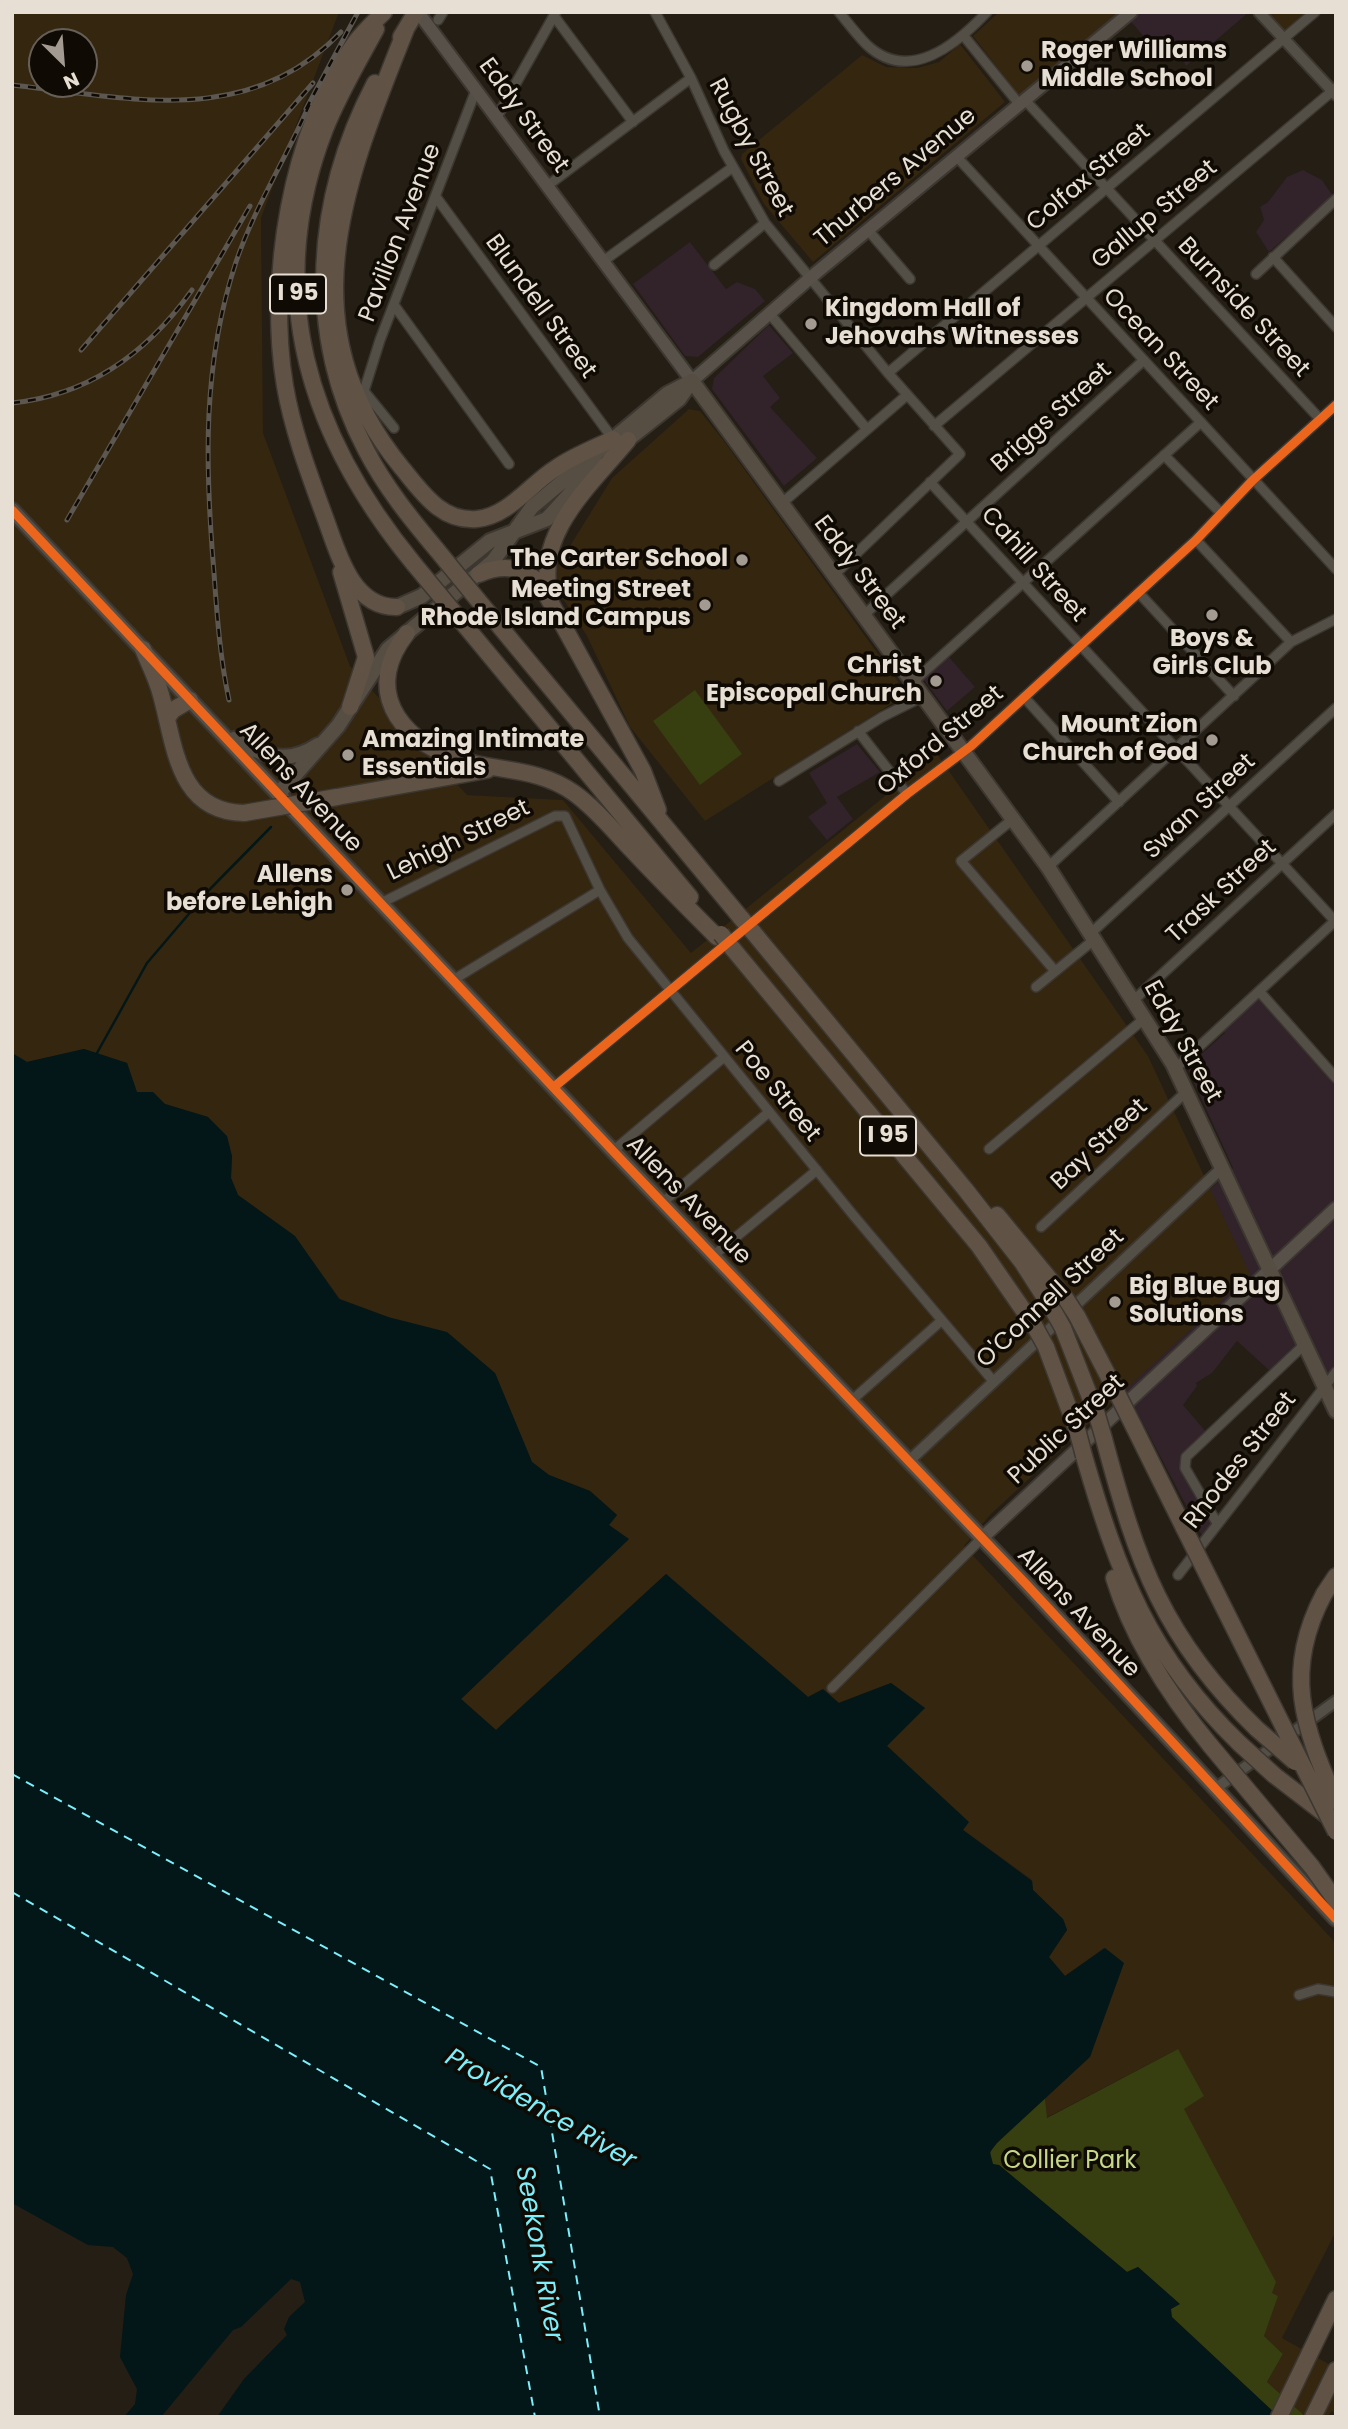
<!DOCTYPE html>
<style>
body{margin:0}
#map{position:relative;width:1348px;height:2429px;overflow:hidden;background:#241e14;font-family:Poppins,sans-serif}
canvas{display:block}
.frame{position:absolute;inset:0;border:14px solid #e7dfd4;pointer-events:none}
.north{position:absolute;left:28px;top:28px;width:70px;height:70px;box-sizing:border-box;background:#0f0a04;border:2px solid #655f57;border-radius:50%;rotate:155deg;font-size:19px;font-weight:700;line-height:28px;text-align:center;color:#e7dfd4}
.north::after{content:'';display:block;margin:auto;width:24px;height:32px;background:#a39b91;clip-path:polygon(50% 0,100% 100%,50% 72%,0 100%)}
</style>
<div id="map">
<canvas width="1348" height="2429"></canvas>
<div class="frame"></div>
<div class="north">N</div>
</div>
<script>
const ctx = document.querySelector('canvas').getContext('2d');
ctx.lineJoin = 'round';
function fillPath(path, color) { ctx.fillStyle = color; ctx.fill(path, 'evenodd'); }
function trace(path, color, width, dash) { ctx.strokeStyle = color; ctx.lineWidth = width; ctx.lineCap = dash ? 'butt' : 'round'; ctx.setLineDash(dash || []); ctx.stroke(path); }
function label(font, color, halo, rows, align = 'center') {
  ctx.font = font + ' Poppins,sans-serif'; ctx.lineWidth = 7; ctx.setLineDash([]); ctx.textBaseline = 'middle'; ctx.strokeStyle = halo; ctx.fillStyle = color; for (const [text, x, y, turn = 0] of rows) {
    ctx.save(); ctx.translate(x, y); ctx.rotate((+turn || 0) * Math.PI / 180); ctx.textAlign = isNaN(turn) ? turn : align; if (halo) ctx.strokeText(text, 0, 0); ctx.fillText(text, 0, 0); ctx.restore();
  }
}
fillPath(new Path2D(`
 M1129 12H1249L1186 66 1180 54 1166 42 1152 46 1126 16Z
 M1303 170 1322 180 1333 196 1269 252 1256 232 1264 220 1260 207 1268 202 1287 177Z
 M690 242 726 289 737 282 755 289 765 301 698 357 685 356 633 284Z
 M769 325 793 353 763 376 780 398 770 407 817 458 784 486 712 389 714 378Z
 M949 657 975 687 947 711 924 680Z
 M857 744 880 772 837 797 853 819 827 840 808 817 827 803 809 773Z
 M1255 989 1336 1075V1369L1324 1385 1306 1345 1271 1372 1237 1341 1212 1373 1196 1383 1197 1386 1183 1405 1208 1434 1187 1454 1190 1477 1216 1518 1202 1536 1082 1307 1233 1168 1187 1067 1225 1033 1217 1023Z`), '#32222a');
fillPath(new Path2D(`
 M12 12H339L261 218 263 433 350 666 467 795 563 800 691 953 937 754 1148 1056 1250 1274 990 1515 964 1546 1333 1940 1336 1949V2231L1282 2338 1336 2368V2415L1332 2411 1327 2417H1306L1267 2382 1283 2354 1264 2336 1271 2293 1116 2151 1178 2049 1046 2118 1045 2098 1090 2056 1104 1948 1065 1976 1048 1957 1067 1930 1063 1919 1033 1890 1032 1880 962 1829 968 1823 886 1745 925 1708 891 1683 838 1703 808 1697 666 1574 496 1730 461 1699 628 1540 609 1525 617 1515 590 1491 549 1475 532 1462 495 1373 388 1317 340 1299 295 1237 238 1195 231 1178 232 1156 208 1117 165 1104 153 1092H136L127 1063 84 1049 27 1062 12 1053ZM42 42H84V84H42Z
 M999 12H1121L1020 97 973 36Z
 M1260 12H1315L1285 37Z
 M960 44 1005 102 813 262 764 204 741 159 742 154 862 55 886 67 917 68 939 62Z
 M689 409 700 411 724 441 907 694 705 821 630 727 587 636 559 593 552 575 612 478Z`), '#34260f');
fillPath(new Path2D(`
 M695 690 742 754 700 785 653 721Z
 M1178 2049 1204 2096 1184 2109 1276 2282 1272 2293 1278 2296 1264 2336 1283 2354 1267 2382 1306 2417H1279L1171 2317V2309L1179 2304 1138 2267 1127 2272 999 2165H993C991 2161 989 2158 990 2154 993 2141 1034 2109 1045 2098L1047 2118Z`), '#373e0f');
fillPath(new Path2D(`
 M84 1049 127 1063 137 1092H153L165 1104 208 1117 227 1136 232 1156 231 1178 238 1195 295 1236 339 1299 388 1317 447 1332 495 1373 532 1462 549 1475 590 1491 617 1515 609 1525 629 1539 461 1699 496 1730 666 1574 808 1697 823 1689 839 1703 891 1683 925 1708 887 1746 969 1822 963 1830 1032 1881 1033 1890 1063 1919 1067 1930 1049 1957 1065 1976 1105 1948 1124 1963 1090 2057 997 2143 990 2152 993 2164 999 2165 1127 2272 1138 2267 1180 2304 1171 2309 1172 2317 1279 2417H217L244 2379 287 2335 284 2329 289 2317 305 2302 300 2282 291 2279 241 2327 233 2330 161 2417H124L135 2404 137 2389 120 2357 126 2295 133 2274 127 2258 113 2247 88 2245 12 2203V1053L27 1062Z`), '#031618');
trace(new Path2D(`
 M97 1053 147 963 211 888 271 827`), '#031618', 2.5);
trace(new Path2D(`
 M12 1774 541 2067 600 2417
 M12 1892 490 2169 535 2417`), '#7ceffb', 2, [9, 7]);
const minor = new Path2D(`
 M655 12 691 78 724 151 765 223 888 373 960 454 833 576
 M839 12C848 23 857 35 867 45 909 84 956 45 987 12
 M554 16 633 122
 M438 20 443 12
 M963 35 1020 105
 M1025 100 1319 418
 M497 117 556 12
 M957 157 1336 569
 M547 186 691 78
 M436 197 613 439
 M868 230 910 279
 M1273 257 1336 327
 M602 262 733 167
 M714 265 765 223
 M1256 274 1336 199
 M394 305 509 464
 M769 313 866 428
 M888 373 1315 12
 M934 426 1336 88
 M394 428 364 391 380 340 476 90
 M1164 455 1221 513
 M930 482 1335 921
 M781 504 907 395
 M1196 540 1291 642
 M1139 593 1234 696
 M863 616 1144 360
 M913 682 1201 422
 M1024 697 1119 802
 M858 731 907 794
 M779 781 882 717 924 696
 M1013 819 961 861 1055 971
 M1048 867 1291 642 1336 619
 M381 903 555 816H565L600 890 628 938 854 1216 994 1382
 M1091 933 1336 708
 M453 980 600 890
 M1036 987 1095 939
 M1259 991 1336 1078
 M1134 1000 1336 814
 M1175 1069 1336 920
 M554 1087 907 794 971 746 1196 540 1253 480 1336 405
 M989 1149 1145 1018
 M613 1151 724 1057
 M662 1203 769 1112
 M1041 1227 1186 1092
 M713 1256 817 1170
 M851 1401 941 1321
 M1217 1523 1185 1468 1186 1457 1305 1344
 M1178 1575 1336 1372
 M832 1688 981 1539
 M1299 1995 1318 1989 1336 1992`);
const tertiary = new Path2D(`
 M1259 12 1336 95
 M908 1462 1222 1168
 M1215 1789 1336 1701`);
const secondary = new Path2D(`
 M418 12 692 381 816 273 1131 12
 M981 1539 1336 1208`);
const primary = new Path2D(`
 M692 381 1048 867 1173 1064 1336 1411
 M621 445 679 399 689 385
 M12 510 613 1151 1026 1584 1336 1919
 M397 607 422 596 490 541 547 519 597 464
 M234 739C263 756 287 766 318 745
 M279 793 338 726 388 649 493 561 532 507 667 394 692 381`);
const motorway = new Path2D(`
 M384 12C374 22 363 32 355 43 290 131 267 281 285 386 293 433 311 479 327 523 339 557 354 608 397 607
 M376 29C358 62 339 94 325 129 262 291 308 435 414 564
 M406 29C346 180 284 324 402 468 422 492 441 522 477 519 509 516 530 484 556 468 573 456 594 448 613 439
 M401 37 416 12
 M375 83C314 199 304 333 366 450 385 487 411 519 437 550
 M341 572 366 657 350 707
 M479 574C502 564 524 566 541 585L643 771 658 810
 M550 595C534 533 592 484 628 440
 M482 605 741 918
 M462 622 690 897
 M407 633C364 688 396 738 457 759 496 772 538 767 574 793 595 808 613 830 631 849 659 879 688 908 717 937
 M143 649C149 664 157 679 161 695 175 745 177 812 244 813
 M167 718 173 710 190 700
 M337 797 487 770
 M753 932 965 1189 1022 1262 1054 1312
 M733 949 979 1246 1035 1327
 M997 1215 1066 1299
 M1077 1316 1116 1391
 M1063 1328 1097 1415
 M1046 1347 1078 1433
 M1134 1427 1184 1528
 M1104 1439C1137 1562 1163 1638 1257 1729
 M1084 1456C1118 1573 1149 1656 1239 1743
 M1114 1578C1133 1640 1169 1695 1210 1745
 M1324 1594 1336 1576
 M1274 1775 1330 1818
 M1279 2417 1336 2299
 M1313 2417 1336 2370`);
trace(minor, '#3c3730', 12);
trace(tertiary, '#3c3730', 14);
trace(secondary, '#3c3730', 16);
trace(primary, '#3c3730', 18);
trace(motorway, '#3c3730', 19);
trace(minor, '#544f46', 9);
trace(tertiary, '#544f46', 10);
trace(secondary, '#585149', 12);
trace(primary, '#574e43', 14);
trace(motorway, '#605345', 16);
const rail = new Path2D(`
 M12 85C131 98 249 129 341 32
 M306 109 358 12
 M81 350 313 83
 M12 403C90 395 148 352 192 290
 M67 520 250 206
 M229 700C220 658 217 615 214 573 205 466 202 365 236 262 255 206 287 157 310 103`);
trace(rail, '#5c5750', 5);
trace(rail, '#0f0a04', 2.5, [8]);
const motorwayBridge = new Path2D(`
 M437 550 482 605
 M414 564 462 622
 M244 813 337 797
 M741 918 753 932
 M721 934 733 949
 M1066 1299 1077 1316
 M1054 1312 1063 1328
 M1035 1327 1046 1347
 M1116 1391 1134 1427
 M1097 1415 1104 1439
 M1078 1433 1084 1456
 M1184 1528 1336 1832
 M1324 1594C1283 1671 1303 1726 1336 1801
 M1257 1729 1295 1762
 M1239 1743 1274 1775
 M1210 1745 1312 1867 1336 1901`);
trace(motorwayBridge, '#3c3730', 19, []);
trace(motorwayBridge, '#605345', 16);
trace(new Path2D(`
 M12 510 613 1151 1026 1584 1336 1919
 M554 1087 907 794 971 746 1196 540 1253 480 1336 405`), '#eb651d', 9);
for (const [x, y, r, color] of [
 [1027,66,7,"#a39b91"],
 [811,324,7,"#a39b91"],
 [742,560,7,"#a39b91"],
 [705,605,7,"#a39b91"],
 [1212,615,7,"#a39b91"],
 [936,681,7,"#a39b91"],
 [1212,740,7,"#a39b91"],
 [348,755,7,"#a39b91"],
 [347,890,7,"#a39b91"],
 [1115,1302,7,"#a39b91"]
]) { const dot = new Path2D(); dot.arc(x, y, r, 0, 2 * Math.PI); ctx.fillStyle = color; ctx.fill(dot); trace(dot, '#0f0a04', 2.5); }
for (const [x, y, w] of [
 [298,294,56],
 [888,1136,56]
]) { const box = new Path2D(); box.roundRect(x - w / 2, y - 19.5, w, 39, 5); ctx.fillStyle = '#0f0a04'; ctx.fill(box); trace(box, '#e7dfd4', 2); }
label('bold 23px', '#e7dfd4', null, [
 ["I 95",298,294],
 ["I 95",888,1136]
]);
label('bold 24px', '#e7dfd4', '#0f0a04', [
 ["Roger Williams",1041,52,"left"],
 ["Middle School",1041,80,"left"],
 ["Kingdom Hall of",825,310,"left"],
 ["Jehovahs Witnesses",825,338,"left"],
 ["The Carter School",728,560],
 ["Meeting Street",691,591],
 ["Rhode Island Campus",691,619],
 ["Boys &",1212,640,"center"],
 ["Girls Club",1212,668,"center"],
 ["Christ",922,667],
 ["Episcopal Church",922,695],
 ["Mount Zion",1198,726],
 ["Church of God",1198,754],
 ["Amazing Intimate",362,741,"left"],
 ["Essentials",362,769,"left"],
 ["Allens",333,876],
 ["before Lehigh",333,904],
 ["Big Blue Bug",1129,1288,"left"],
 ["Solutions",1129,1316,"left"]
], 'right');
label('24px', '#e7dfd4', '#0f0a04', [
 ["Eddy Street",523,116,54],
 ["Rugby Street",750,148,62],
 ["Thurbers Avenue",896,178,-40],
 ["Colfax Street",1089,178,-40],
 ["Gallup Street",1155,215,-40],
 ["Pavilion Avenue",401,233,-69],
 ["Blundell Street",540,307,54],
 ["Burnside Street",1243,308,47],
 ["Ocean Street",1160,350,47],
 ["Briggs Street",1052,418,-42],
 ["Cahill Street",1033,565,48],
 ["Eddy Street",859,573,53],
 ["Oxford Street",941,741,-40],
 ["Allens Avenue",300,788,47],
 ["Swan Street",1200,807,-43],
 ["Lehigh Street",459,841,-26],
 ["Trask Street",1222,892,-43],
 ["Eddy Street",1182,1042,61],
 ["Poe Street",777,1092,51],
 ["Bay Street",1100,1145,-43],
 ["Allens Avenue",688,1201,46],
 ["O'Connell Street",1051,1299,-43],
 ["Public Street",1067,1430,-43],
 ["Rhodes Street",1241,1461,-52],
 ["Allens Avenue",1078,1613,47]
]);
label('24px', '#c6d888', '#0f0a04', [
 ["Collier Park",1070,2162]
]);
label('italic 26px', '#7ceffb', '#0f0a04', [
 ["Providence River",540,2110,30],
 ["Seekonk River",538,2254,80]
]);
</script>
